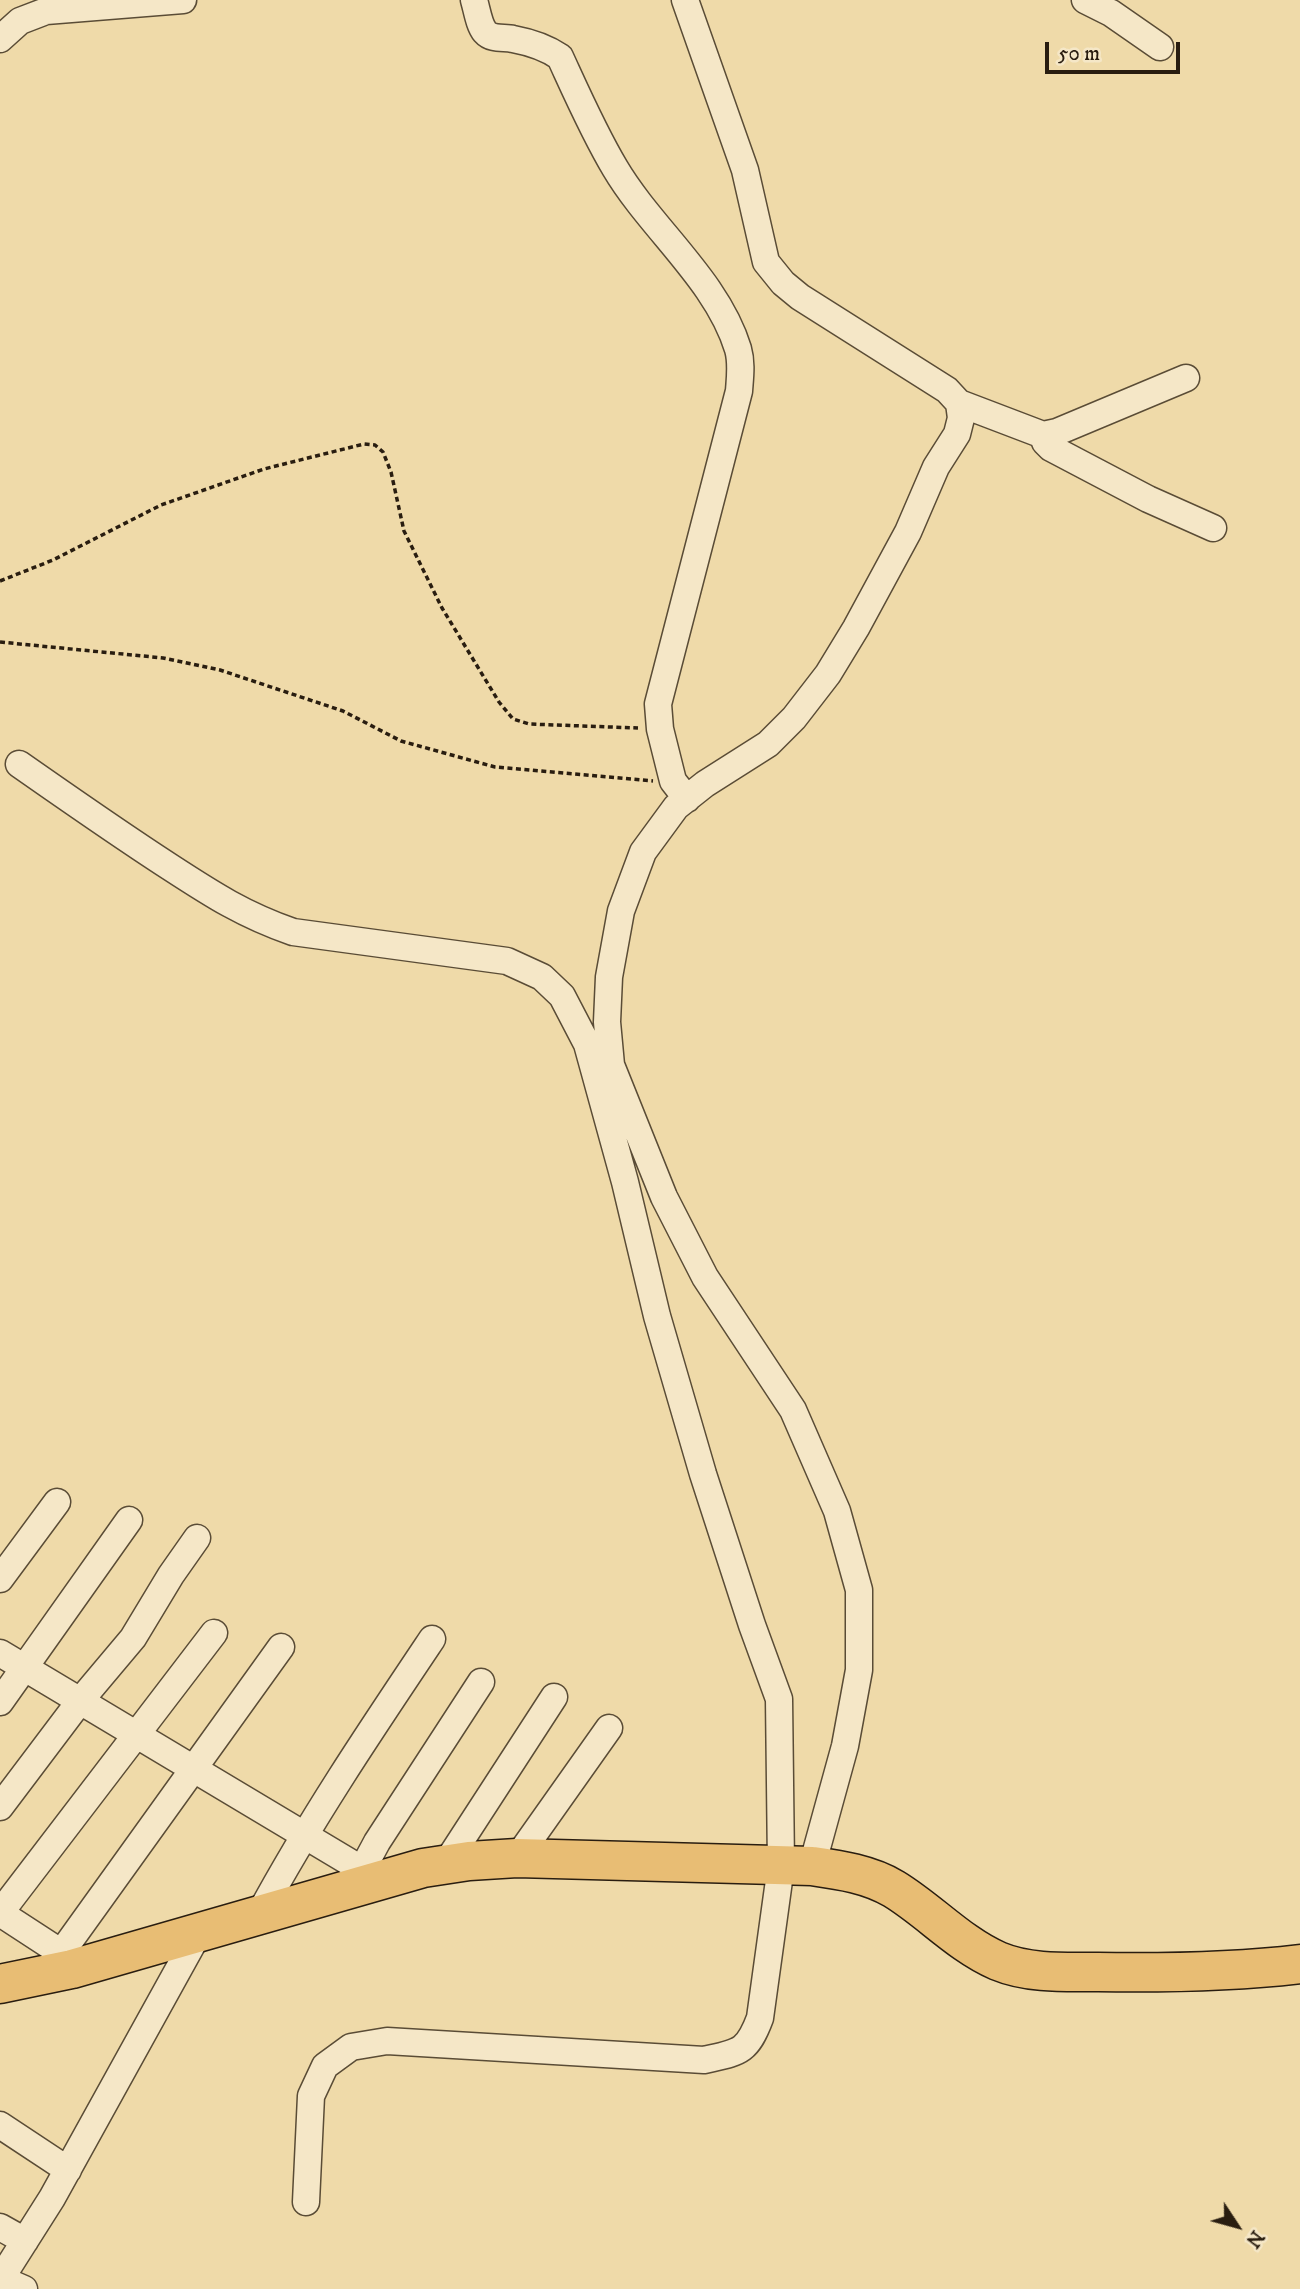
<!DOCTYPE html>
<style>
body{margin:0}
#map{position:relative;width:1300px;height:2289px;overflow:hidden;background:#efdaa9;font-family:"IM FELL DW Pica",serif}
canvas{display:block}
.north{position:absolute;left:1202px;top:2191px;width:70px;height:70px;-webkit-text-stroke:5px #f5e7c7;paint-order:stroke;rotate:126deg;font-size:19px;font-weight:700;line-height:28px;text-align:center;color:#291d10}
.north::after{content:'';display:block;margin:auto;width:24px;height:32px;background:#291d10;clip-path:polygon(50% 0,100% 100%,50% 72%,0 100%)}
.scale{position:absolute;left:1045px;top:42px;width:135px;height:32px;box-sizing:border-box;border:4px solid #291d10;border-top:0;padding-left:9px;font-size:21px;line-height:24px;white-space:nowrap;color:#291d10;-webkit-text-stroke:5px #f5e7c7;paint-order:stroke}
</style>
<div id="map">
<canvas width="1300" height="2289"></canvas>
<div class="north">N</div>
<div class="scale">50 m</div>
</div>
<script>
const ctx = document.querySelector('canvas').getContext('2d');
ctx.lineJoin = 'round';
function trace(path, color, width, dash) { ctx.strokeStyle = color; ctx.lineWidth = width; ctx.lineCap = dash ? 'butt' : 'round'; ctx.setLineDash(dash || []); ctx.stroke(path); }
const minor = new Path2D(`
 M474 0C477 10 479 25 485 32 492 40 504 37 513 39 529 42 547 48 560 57 577 94 594 133 615 168 651 229 717 280 738 349 742 363 740 377 739 391L658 704 660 729 673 781 687 799
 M685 0 745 170 766 262 783 283 800 297 947 390 959 403 961 418 957 434 936 467 908 532 856 628 828 674 794 718 768 744 705 784 676 807 643 852 621 911 609 977 607 1022 611 1065 664 1197 705 1277 793 1410 837 1511 859 1590V1670L845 1746 812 1866
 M1085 0 1111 13 1160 47
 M0 39 20 21 46 11 183 0
 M959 403 1043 435 1057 432 1186 378
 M1043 435 1045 442 1051 448 1148 499 1213 528
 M19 764C69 799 119 834 170 867 213 895 244 915 293 932L507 961 542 977 562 996 587 1044 625 1182 657 1316 703 1474 752 1625 779 1699 781 1866 760 2018C747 2053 739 2052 704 2060L387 2041 351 2047 325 2066 311 2096 306 2202
 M0 1579 57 1502
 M0 1653 361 1869
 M0 1702 129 1520
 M0 1807 80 1701 133 1638 171 1575 197 1538
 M517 1858 609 1728
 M445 1865 554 1697
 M354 1885 377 1842 481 1682
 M0 1913 214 1633
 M0 1913 60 1952
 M259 1915C311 1819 371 1730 432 1639
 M46 1974 281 1647
 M0 2125 68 2170
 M0 2227 25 2241
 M1 2279 24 2289
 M0 2280 52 2198 198 1934`);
const highway = new Path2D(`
 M0 1984 72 1969 423 1868 469 1861 517 1858 812 1866C840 1870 869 1874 894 1889 930 1911 959 1944 998 1961 1029 1974 1066 1972 1098 1972 1166 1973 1233 1972 1300 1964`);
trace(minor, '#5a4c36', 29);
trace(highway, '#291d10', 41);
trace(new Path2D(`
 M0 581 53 560 161 505 264 469 364 444 375 445 383 452 391 472 404 531 442 608 499 702 513 719 529 724 638 728
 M0 642 163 658 220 670 343 711 401 741 495 767 653 781`), '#291d10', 3.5, [5, 3.5]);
trace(minor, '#f5e7c7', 26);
trace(highway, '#e8bd74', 38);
</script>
